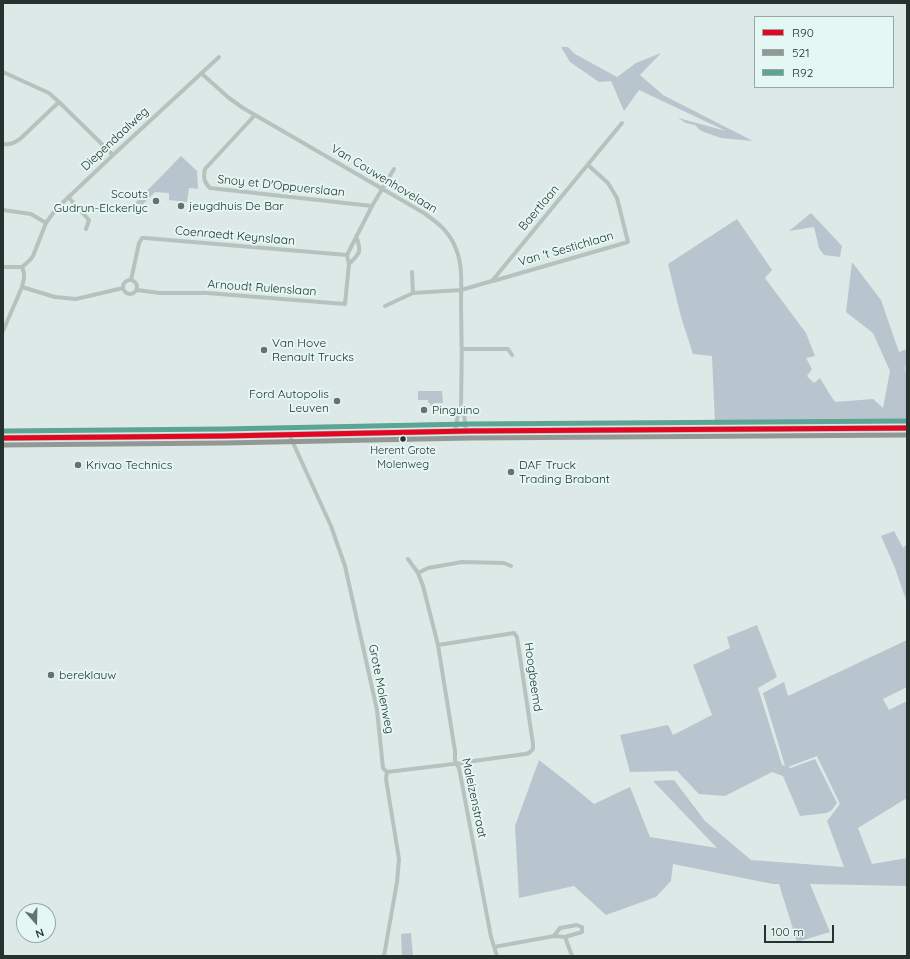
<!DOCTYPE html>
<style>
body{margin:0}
#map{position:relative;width:910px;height:959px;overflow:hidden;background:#dde9e6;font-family:Quicksand,sans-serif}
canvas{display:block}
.frame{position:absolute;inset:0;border:4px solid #26322d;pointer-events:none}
.legend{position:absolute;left:754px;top:16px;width:140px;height:72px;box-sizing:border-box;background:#e4f7f3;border:1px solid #98a8a4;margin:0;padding:5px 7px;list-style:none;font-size:12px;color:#26322d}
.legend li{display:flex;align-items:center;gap:8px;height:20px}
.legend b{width:20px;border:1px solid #98a8a4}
.north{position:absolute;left:16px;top:903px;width:40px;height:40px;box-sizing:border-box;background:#e4f7f3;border:1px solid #98a8a4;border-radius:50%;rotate:160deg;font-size:11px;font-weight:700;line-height:16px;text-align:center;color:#26322d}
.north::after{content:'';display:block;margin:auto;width:14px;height:18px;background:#66726e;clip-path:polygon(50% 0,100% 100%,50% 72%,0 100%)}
.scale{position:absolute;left:764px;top:925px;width:70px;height:18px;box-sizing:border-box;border:2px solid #26322d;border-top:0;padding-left:5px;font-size:12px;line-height:14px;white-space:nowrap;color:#26322d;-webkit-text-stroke:3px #e4f7f3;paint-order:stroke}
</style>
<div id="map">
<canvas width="910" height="959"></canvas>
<div class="frame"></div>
<ul class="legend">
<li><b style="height:5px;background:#e40521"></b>R90</li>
<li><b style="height:5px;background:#929896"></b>521</li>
<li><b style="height:5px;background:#5ca493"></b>R92</li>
</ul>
<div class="north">N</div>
<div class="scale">100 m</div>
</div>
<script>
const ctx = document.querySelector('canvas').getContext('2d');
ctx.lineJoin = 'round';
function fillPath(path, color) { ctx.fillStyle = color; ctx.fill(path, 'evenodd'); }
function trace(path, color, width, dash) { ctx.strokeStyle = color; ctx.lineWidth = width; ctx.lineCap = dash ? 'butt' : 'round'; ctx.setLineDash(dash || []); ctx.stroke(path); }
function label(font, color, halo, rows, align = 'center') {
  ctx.font = font + ' Quicksand,sans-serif'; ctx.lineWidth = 4; ctx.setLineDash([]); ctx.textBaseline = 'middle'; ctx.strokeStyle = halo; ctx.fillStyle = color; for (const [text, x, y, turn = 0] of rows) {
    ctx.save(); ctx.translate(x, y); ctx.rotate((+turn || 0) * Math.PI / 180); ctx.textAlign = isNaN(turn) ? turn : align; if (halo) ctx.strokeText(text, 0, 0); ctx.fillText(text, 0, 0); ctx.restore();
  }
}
fillPath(new Path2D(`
 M561 47H568L575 54 617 77 636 63 661 53 640 75 663 95 753 141 721 138 701 131 695 125 686 123 678 118 726 131 639 90 624 111 611 81 599 82 570 62Z
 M181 156 197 171 198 189 189 188 187 202 169 200V193L155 192 142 205 135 203Z
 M811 213 842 246 840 257 824 255 819 248 814 227 789 231Z
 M737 219 772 270 765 278 806 333 815 356 806 358 812 369 807 376 814 383 820 378 829 393 835 402 873 399 883 408 890 371 873 333 846 312 852 262 881 300 899 352 907 349V372L903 364 907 375V421H808L715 425 712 356 693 354 681 317 668 264Z
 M418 391H442L443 403H434L433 405 430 406V403H428V400H418Z
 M894 531 903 548 907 544V603L895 568 881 536Z
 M757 625 777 677 758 688 782 765 785 766 763 693 784 682 788 696 907 640V687L883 699 889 710 907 701V798L858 828 872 864 907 858V886L810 884 830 932 797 942 779 884H773L673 864 671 881 656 897 606 915 574 886 519 898 515 826 539 760 571 785 594 804 630 787 650 837 717 848 653 781 674 780 705 821 751 860 844 867 827 821 840 804 817 756 788 767 791 768 815 759 837 803 832 810 827 813 800 816 783 776 772 772 725 796 699 794 677 771 630 772 620 735 668 725 673 735 712 715 693 665 730 648 727 637Z
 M411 933 413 956H402L401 934Z`), '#b8c5cf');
trace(new Path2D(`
 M3 72 49 93 59 102 113 155
 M201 73 229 98 243 108 424 213C438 223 450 232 456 249 463 265 461 286 461 303 462 338 462 372 461 407L464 414 466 432
 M255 115 205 169C203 178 204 182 210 188L372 206
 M3 144C10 145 14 143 20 139L59 102
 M68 197 89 220 86 229
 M3 210 31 214 46 223
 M349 264C360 253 362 252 356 236
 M3 267H22
 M22 267 30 260 33 256 46 223 56 209 113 155 219 57
 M412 272 413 293 461 290 492 281 622 123
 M123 287a7 7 0 1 1 14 0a7 7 0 1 1-14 0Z
 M131 280 139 243 142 238H145L347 255 372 206 394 169
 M493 281 628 242 617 198 608 183 588 165
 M22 287 55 297 76 299 123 288
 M137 290 160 293H207L345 304 349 264 347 255
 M385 306 413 293
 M3 331 22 287 24 278V273L22 267
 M462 349H508L512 355
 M455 432 458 414 461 407
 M289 434 331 526 345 566 377 710 383 768 387 772
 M408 559 418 573 423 586 438 645 455 751V761L459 768 491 937 497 956
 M418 573 428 568 462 562 504 563 511 566
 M387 772 445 765C453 763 459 765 466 762L525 754 529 753 533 749V744L517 637 514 633 438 645
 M577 925 582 927V932L565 937 554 936 560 928Z
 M565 937 572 956
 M494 947 554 936
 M384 956 397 882 399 859 386 779 387 772`), '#b6c2be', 4);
trace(new Path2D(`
 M3 438 224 436 470 431 907 428`), '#a6b0ad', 6);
trace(new Path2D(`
 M3 438 224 436 470 431 907 428`), '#e40521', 5);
trace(new Path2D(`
 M3 445 224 443 470 438 907 435`), '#929896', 5);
trace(new Path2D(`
 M3 431 224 429 470 424 907 421`), '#5ca493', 5);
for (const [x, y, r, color] of [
 [156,201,4,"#66726e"],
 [181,206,4,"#66726e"],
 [264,350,4,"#66726e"],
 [337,401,4,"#66726e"],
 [424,410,4,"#66726e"],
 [403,439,3.5,"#26322d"],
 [78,465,4,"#66726e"],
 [511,472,4,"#66726e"],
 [51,675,4,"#66726e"]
]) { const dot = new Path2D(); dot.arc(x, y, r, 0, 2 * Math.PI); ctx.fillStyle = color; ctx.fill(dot); trace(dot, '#e4f7f3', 1.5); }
label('11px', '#26322d', '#e4f7f3', [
 ["Herent Grote",403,451],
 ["Molenweg",403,465]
]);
label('12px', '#26322d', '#e4f7f3', [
 ["Diependaalweg",115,139,-43],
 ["Van Couwenhovelaan",384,179,31],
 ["Snoy et D'Oppuerslaan",281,186,6],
 ["Baertlaan",539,208,-50],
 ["Coenraedt Keynslaan",235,236,5],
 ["Van 't Sestichlaan",566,249,-16],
 ["Arnoudt Rulenslaan",262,288,4],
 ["Hoogbeemd",533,677,82],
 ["Grote Molenweg",381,689,79],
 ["Maleizenstraat",474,798,78]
]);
label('12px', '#26322d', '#e4f7f3', [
 ["Scouts",148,194,"right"],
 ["Gudrun-Elckerlyc",148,208,"right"],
 ["jeugdhuis De Bar",189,206],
 ["Van Hove",272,343],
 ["Renault Trucks",272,357],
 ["Ford Autopolis",329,394,"right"],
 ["Leuven",329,408,"right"],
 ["Pinguino",432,410],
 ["Krivao Technics",86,465],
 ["DAF Truck",519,465],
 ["Trading Brabant",519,479],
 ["bereklauw",59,675]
], 'left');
</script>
